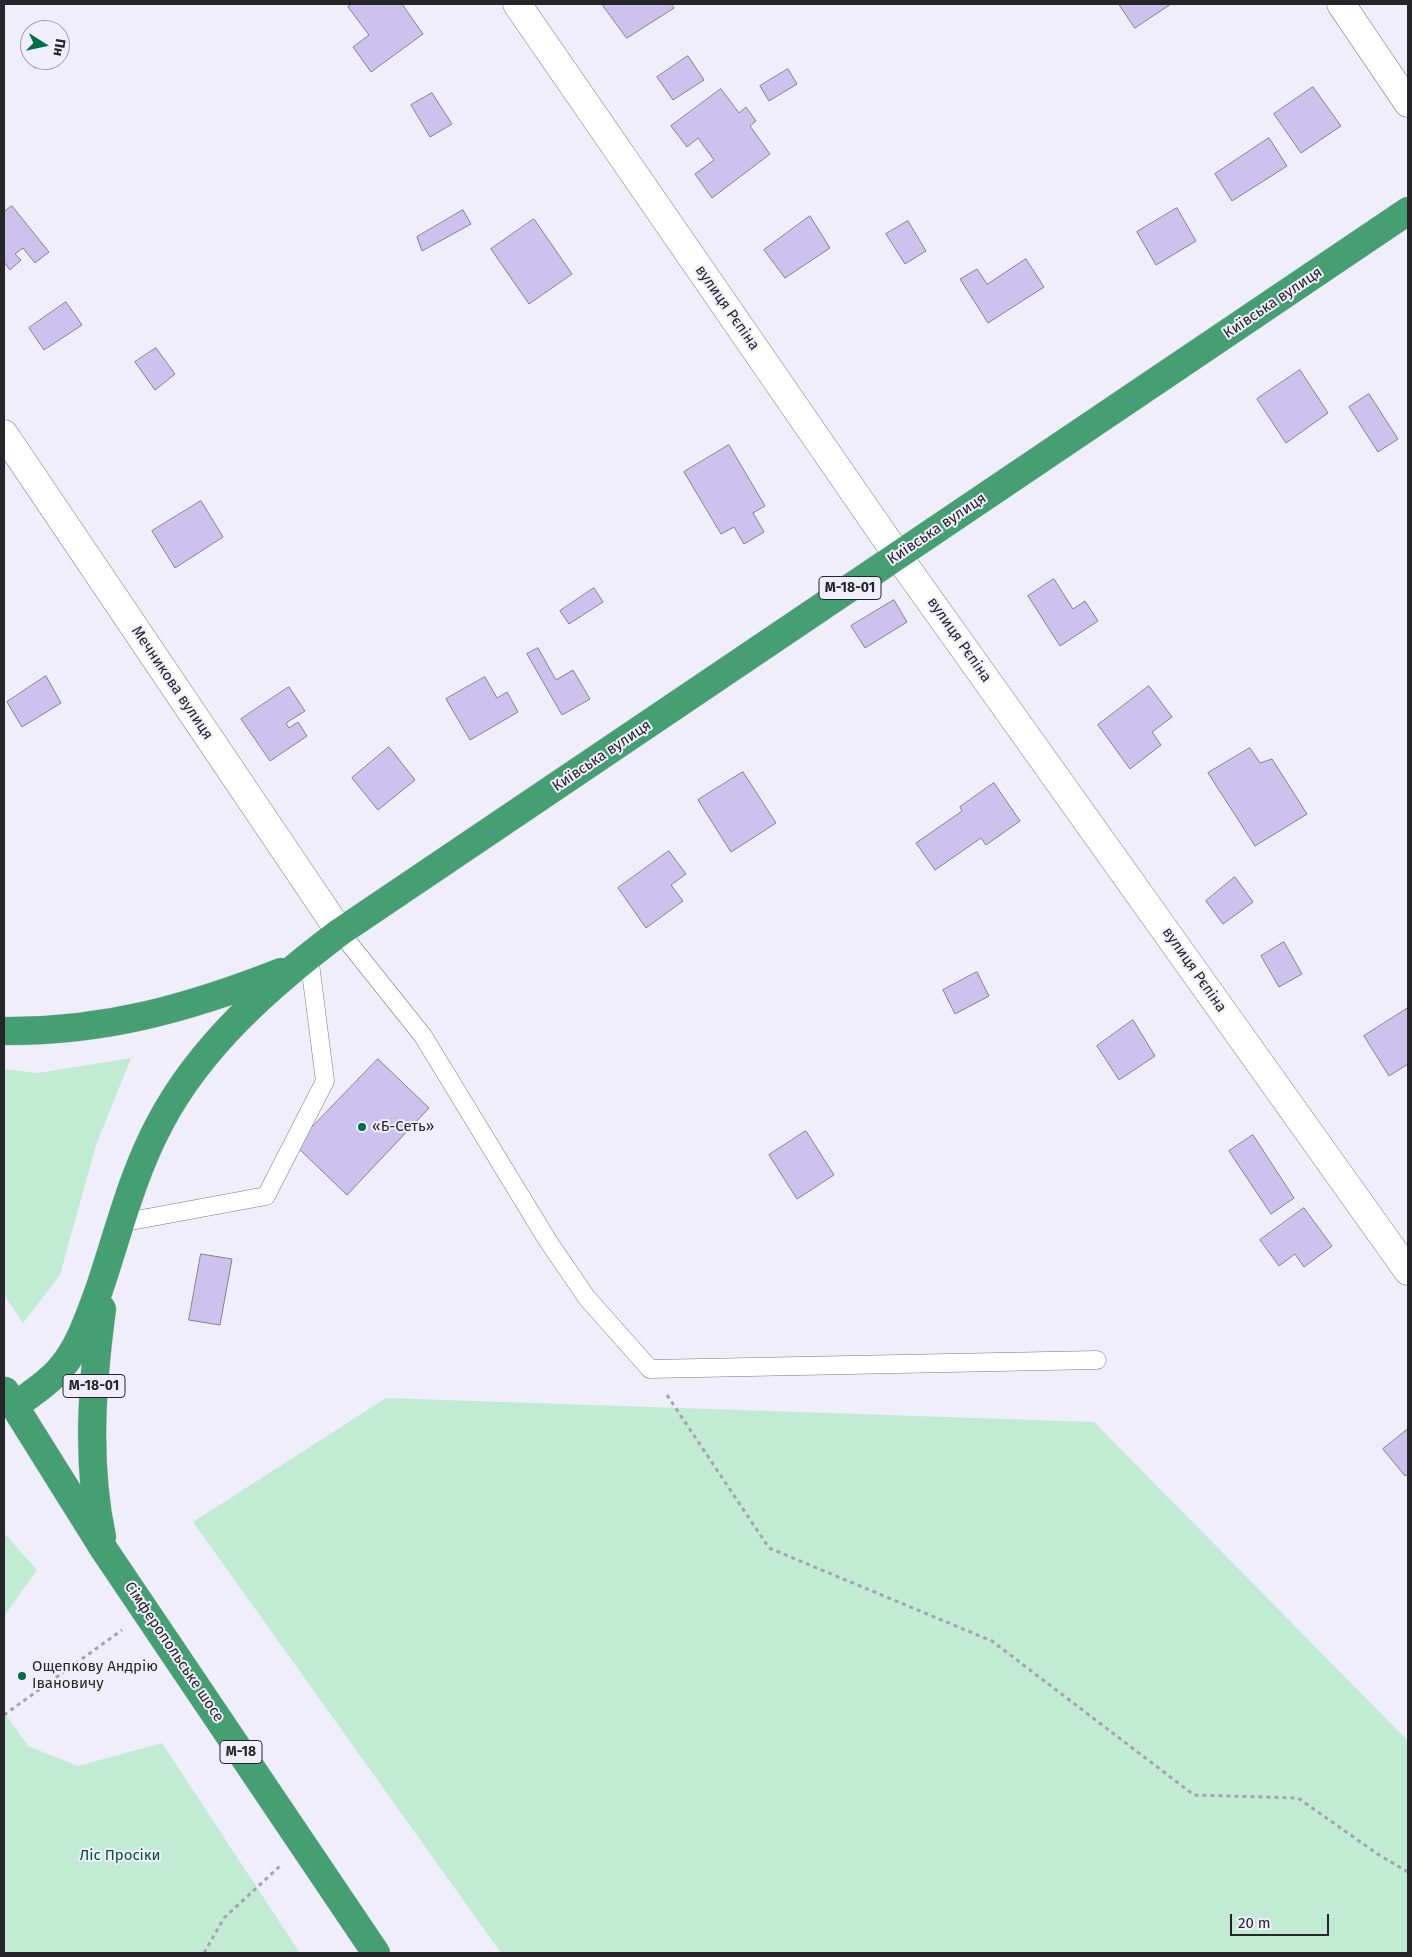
<!DOCTYPE html>
<meta charset="utf-8">
<style>
body{margin:0}
#map{position:relative;width:1412px;height:1957px;overflow:hidden;background:#f0eefa;font-family:"Fira Sans",sans-serif}
canvas{display:block}
.frame{position:absolute;inset:0;border:5px solid #26262a;pointer-events:none}
.north{position:absolute;left:20px;top:20px;width:50px;height:50px;box-sizing:border-box;background:#f0eefa;border:1px solid #9f9ea7;border-radius:50%;rotate:100deg;font-size:14px;font-weight:700;line-height:20px;text-align:center;color:#26262a}
.north::after{content:'';display:block;margin:auto;width:18px;height:22px;background:#006d45;clip-path:polygon(50% 0,100% 100%,50% 72%,0 100%)}
.scale{position:absolute;left:1230px;top:1914px;width:99px;height:22px;box-sizing:border-box;border:2px solid #26262a;border-top:0;padding-left:6px;font-size:15px;line-height:18px;white-space:nowrap;color:#26262a;-webkit-text-stroke:4px #f0eefa;paint-order:stroke}
</style>
<div id="map">
<canvas width="1412" height="1957"></canvas>
<div class="frame"></div>
<div class="north">Пн</div>
<div class="scale">20 m</div>
</div>
<script>
const ctx = document.querySelector('canvas').getContext('2d');
ctx.lineJoin = 'round';
function fillPath(path, color) { ctx.fillStyle = color; ctx.fill(path, 'evenodd'); }
function trace(path, color, width, dash) { ctx.strokeStyle = color; ctx.lineWidth = width; ctx.lineCap = dash ? 'butt' : 'round'; ctx.setLineDash(dash || []); ctx.stroke(path); }
function label(font, color, halo, rows, align = 'center') {
  ctx.font = font + ' "Fira Sans",sans-serif'; ctx.lineWidth = 4; ctx.setLineDash([]); ctx.textBaseline = 'middle'; ctx.strokeStyle = halo; ctx.fillStyle = color; for (const [text, x, y, turn = 0] of rows) {
    ctx.save(); ctx.translate(x, y); ctx.rotate((+turn || 0) * Math.PI / 180); ctx.textAlign = isNaN(turn) ? turn : align; if (halo) ctx.strokeText(text, 0, 0); ctx.fillText(text, 0, 0); ctx.restore();
  }
}
fillPath(new Path2D(`
 M131 1058 96 1145 60 1275 23 1323 4 1295V1069L38 1073Z
 M386 1398 1094 1422 1408 1741V1953H501L193 1522Z
 M4 1533 37 1570 4 1616Z
 M4 1712 28 1746 78 1766 162 1743 300 1953H4Z`), '#c2ebd3');
const building = new Path2D(`
 M352 4H402L423 34 371 72 353 47 369 35 348 7Z
 M602 4H671L674 8 627 38Z
 M1119 4H1171L1135 28Z
 M30 41V58L23 45Z
 M688 56 704 80 673 100 657 77Z
 M31 60H51L35 68Z
 M788 69 797 84 769 101 760 86Z
 M1313 87 1341 126 1301 153 1274 114Z
 M721 89 739 113 746 107 756 121 750 126 770 154 712 198 695 174 714 160 698 138 687 147 671 126Z
 M432 93 452 124 430 137 411 105Z
 M1269 138 1287 166 1232 201 1215 174Z
 M12 206 49 252 35 263 23 248 15 254 21 260 10 270 4 262V212Z
 M1177 208 1196 241 1156 265 1137 232Z
 M463 210 471 224 422 251 417 237Z
 M810 216 830 248 785 278 764 250Z
 M534 219 572 274 529 304 491 249Z
 M908 221 926 251 905 264 886 234Z
 M1026 259 1044 287 988 323 960 279 977 269 987 284Z
 M66 302 82 325 44 350 29 328Z
 M156 348 175 374 155 390 135 362Z
 M1300 370 1328 413 1286 443 1257 399Z
 M1369 394 1398 439 1378 452 1349 407Z
 M729 445 765 506 753 513 764 532 744 544 734 527 721 534 684 472Z
 M201 501 223 537 175 568 152 531Z
 M1054 579 1073 609 1085 601 1098 621 1060 646 1028 596Z
 M594 588 603 602 569 624 560 611Z
 M894 600 907 622 865 648 851 626Z
 M538 648 556 680 573 670 590 699 562 715 527 654Z
 M46 676 61 703 22 727 7 702Z
 M485 677 497 698 507 692 518 712 470 740 446 699Z
 M1149 686 1172 717 1152 732 1161 745 1130 769 1098 725Z
 M289 687 305 711 286 723 289 728 298 722 307 736 270 761 241 719Z
 M389 747 415 780 378 810 352 778Z
 M1250 748 1260 763 1272 759 1307 814 1255 846 1208 773Z
 M743 772 776 823 731 852 698 800Z
 M994 783 1020 821 986 845 981 838 935 870 916 843 962 811 960 807Z
 M669 851 686 874 671 885 683 901 646 928 618 888Z
 M1235 877 1253 902 1223 924 1206 901Z
 M1284 942 1302 974 1279 987 1261 956Z
 M977 972 989 996 955 1014 943 990Z
 M1408 1008V1064L1389 1076 1364 1036Z
 M1133 1020 1155 1056 1119 1080 1097 1046Z
 M378 1059 429 1108 347 1195 295 1145Z
 M806 1131 834 1175 797 1199 769 1155Z
 M1253 1135 1294 1198 1271 1214 1229 1151Z
 M1304 1208 1332 1246 1304 1267 1295 1254 1279 1266 1260 1240Z
 M201 1254 232 1259 220 1325 189 1320Z
 M1408 1429V1474L1405 1476 1383 1449Z`);
fillPath(building, '#cbc3ee');
trace(building, '#83818c', 1);
const lane = new Path2D(`
 M340 932 423 1036 548 1241 587 1298 650 1369 1097 1360
 M120 1223 266 1196 325 1081 309 956`);
const street = new Path2D(`
 M517 4 898 556 1408 1271
 M1341 4 1408 103
 M4 434 340 932`);
const highway = new Path2D(`
 M4 1031C104 1032 189 1008 281 972
 M5 1391 105 1551 376 1953
 M15 1406C30 1394 49 1383 61 1368 80 1346 89 1316 99 1290 118 1234 132 1175 160 1123 201 1045 271 984 340 932L1408 211
 M102 1537C86 1462 92 1384 102 1309`);
trace(lane, '#7a7883', 19);
trace(street, '#7a7883', 29);
trace(highway, '#cfcfd0', 29);
trace(new Path2D(`
 M667 1395 769 1548 992 1641 1194 1795 1298 1798 1379 1855 1408 1872
 M4 1715 122 1630
 M204 1953 224 1918 280 1866`), '#a5a4ad', 3, [4, 4]);
trace(lane, '#fff', 18);
trace(street, '#fff', 28);
trace(highway, '#459f73', 28);
for (const [x, y, r, color] of [
 [362,1127,5,"#006d45"],
 [22,1676,5,"#006d45"]
]) { const dot = new Path2D(); dot.arc(x, y, r, 0, 2 * Math.PI); ctx.fillStyle = color; ctx.fill(dot); trace(dot, '#f0eefa', 2); }
for (const [x, y, w] of [
 [850,588,62],
 [94,1386,62],
 [241,1752,42]
]) { const box = new Path2D(); box.roundRect(x - w / 2, y - 11.5, w, 23, 4); ctx.fillStyle = '#f0eefa'; ctx.fill(box); trace(box, '#26262a', 1); }
label('bold 14px', '#26262a', null, [
 ["М-18-01",850,588],
 ["М-18-01",94,1386],
 ["М-18",241,1752]
]);
label('15px', '#26262a', '#f0eefa', [
 ["Київська вулиця",1273,303,-34],
 ["вулиця Рєпіна",727,308,55],
 ["Київська вулиця",937,529,-34],
 ["вулиця Рєпіна",959,640,55],
 ["Мечникова вулиця",172,683,56],
 ["Київська вулиця",602,756,-34],
 ["вулиця Рєпіна",1194,970,55],
 ["Сімферопольське шосе",174,1652,56]
]);
label('15px', '#26262a', '#f0eefa', [
 ["«Б-Сеть»",372,1127],
 ["Ощепкову Андрію",32,1667],
 ["Івановичу",32,1684]
], 'left');
label('15px', '#005535', '#f0eefa', [
 ["Ліс Просіки",120,1856]
]);
</script>
